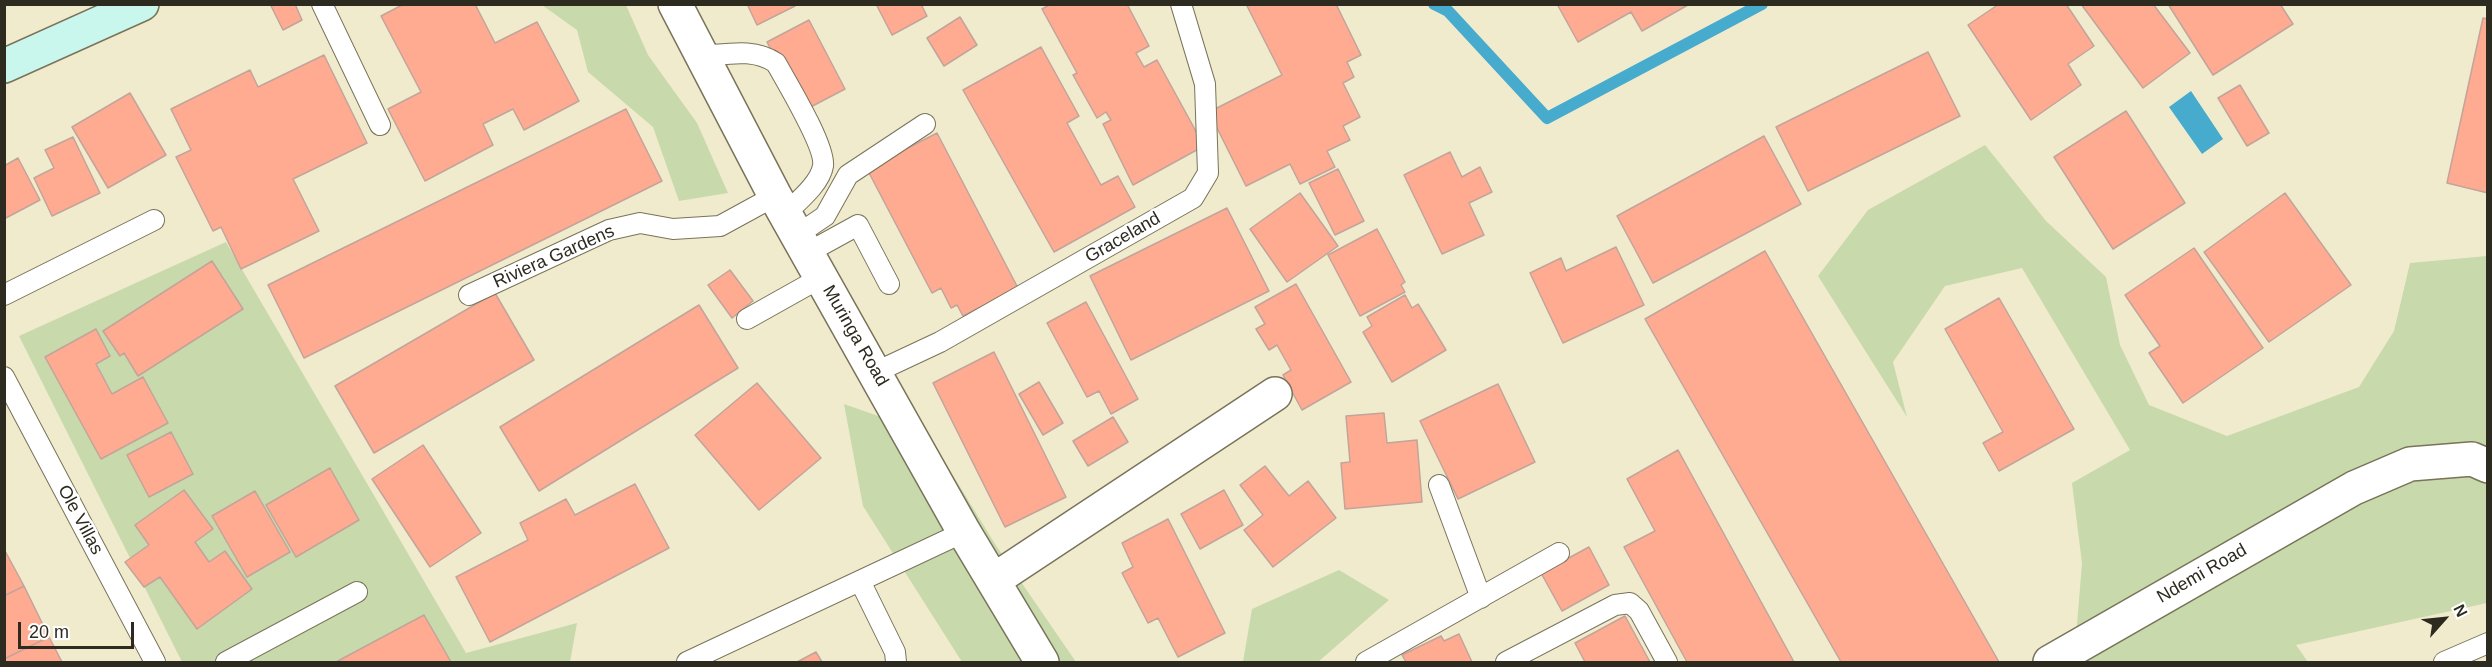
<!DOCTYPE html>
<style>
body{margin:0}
#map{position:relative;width:2492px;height:667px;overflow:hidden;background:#f1ebce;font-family:Arial,sans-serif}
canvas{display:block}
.frame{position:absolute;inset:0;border:6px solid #2d2b20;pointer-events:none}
.north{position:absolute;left:2414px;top:589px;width:60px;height:60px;-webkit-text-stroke:4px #fff;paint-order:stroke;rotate:63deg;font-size:16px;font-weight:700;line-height:24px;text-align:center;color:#2d2b20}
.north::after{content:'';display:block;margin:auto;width:21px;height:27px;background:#2d2b20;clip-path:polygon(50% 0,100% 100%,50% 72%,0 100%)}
.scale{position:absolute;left:18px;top:622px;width:116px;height:27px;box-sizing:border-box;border:3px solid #2d2b20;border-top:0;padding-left:8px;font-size:18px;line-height:21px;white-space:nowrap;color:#2d2b20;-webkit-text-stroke:4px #fff;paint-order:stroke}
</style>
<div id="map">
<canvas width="2492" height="667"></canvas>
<div class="frame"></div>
<div class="north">N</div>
<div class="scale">20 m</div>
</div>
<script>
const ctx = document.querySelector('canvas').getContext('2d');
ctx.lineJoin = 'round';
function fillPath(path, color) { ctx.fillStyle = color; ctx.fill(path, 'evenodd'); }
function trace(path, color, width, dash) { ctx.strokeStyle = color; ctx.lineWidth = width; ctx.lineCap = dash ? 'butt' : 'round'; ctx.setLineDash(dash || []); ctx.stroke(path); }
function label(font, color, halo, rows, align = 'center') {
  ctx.font = font + ' Arial,sans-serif'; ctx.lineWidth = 5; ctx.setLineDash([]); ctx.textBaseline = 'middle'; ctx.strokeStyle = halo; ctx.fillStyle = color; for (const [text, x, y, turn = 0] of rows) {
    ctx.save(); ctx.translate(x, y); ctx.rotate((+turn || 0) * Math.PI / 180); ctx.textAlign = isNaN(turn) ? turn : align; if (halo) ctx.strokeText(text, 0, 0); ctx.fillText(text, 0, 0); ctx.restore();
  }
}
fillPath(new Path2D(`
 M542 5H626L648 55 697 123 728 193 679 201 653 127 588 72 577 30Z
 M1985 145 2046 221 2106 277 2120 345 2149 405 2227 436 2359 387 2394 331 2410 263 2487 256V603L2296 645 2308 662H2074L2082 563 2072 483 2130 450 2022 268 1945 286 1893 362 1907 417 1818 276 1868 210Z
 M226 242 466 653 577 623 570 662H182L19 336Z
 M844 404 927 433 995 544 1076 662H962L863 506Z
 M1339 570 1389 600 1318 662H1243L1252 609Z`), '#c8d9ab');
fillPath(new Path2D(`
 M2191 91 2223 139 2202 154 2169 107Z`), '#47abce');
trace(new Path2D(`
 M1434 4 1448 11 1547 118 1762 4`), '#47abce', 12);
const building = new Path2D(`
 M270 4H295L302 20 283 30Z
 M404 4H475L495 43 537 22 579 101 524 130 513 109 483 124 493 145 425 181 388 109 421 92 381 16Z
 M747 4H795V6L757 25Z
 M876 4H921L927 16 892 35Z
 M1051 4H1127L1149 46 1136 53 1144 67 1157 60 1204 146 1133 185 1103 124 1111 120 1106 112 1097 118 1073 75 1077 73 1042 9Z
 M1246 4H1336L1361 55 1347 62 1354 77 1343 83 1360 117 1343 126 1350 140 1327 151 1335 167 1300 184 1290 164 1246 186 1209 112 1282 75Z
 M1557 4H1688V5L1642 31 1631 12 1578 42Z
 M1999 4H2066L2094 46 2068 64 2081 85 2031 120 1968 25Z
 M2081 4H2153L2190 53 2143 88Z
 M2168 4H2280L2293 24 2213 75Z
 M960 17 977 45 944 66 927 38Z
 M2483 18 2488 19V193L2447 183Z
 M809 20 845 89 803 111 767 42Z
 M1041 47 1079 116 1067 123 1101 185 1118 176 1135 207 1054 252 963 90Z
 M1928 52 1960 116 1808 191 1776 127Z
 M324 55 367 143 293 179 319 231 241 269 221 227 213 231 176 157 191 150 171 109 250 70 258 87Z
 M2240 85 2269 133 2247 146 2218 98Z
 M130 93 166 155 108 188 72 127Z
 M626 109 662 181 304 358 268 285Z
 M2126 111 2185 203 2113 249 2054 157Z
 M937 133 1018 288 963 316 957 305 951 308 941 288 932 293 867 169Z
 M1764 136 1801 204 1653 283 1617 216Z
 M73 137 100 193 52 216 34 178 54 168 45 150Z
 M1450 152 1462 177 1480 167 1492 192 1469 203 1484 235 1442 254 1404 175Z
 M18 158 40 200 4 219V166Z
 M1338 169 1364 221 1335 235 1309 183Z
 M1300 193 1338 246 1287 282 1250 229Z
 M2285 193 2351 285 2269 342 2204 252Z
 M1227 208 1269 291 1131 360 1090 276Z
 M1377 229 1405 282 1401 285 1405 292 1360 316 1328 255Z
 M1616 247 1644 305 1563 343 1530 273 1561 258 1566 271Z
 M2194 248 2263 348 2183 403 2149 353 2160 346 2125 295Z
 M1765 251 1999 662H1841L1645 319Z
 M212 261 243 309 138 376 124 353 120 356 103 331Z
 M730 270 753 301 732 318 708 285Z
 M1296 284 1351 382 1302 410 1283 375 1291 370 1277 345 1269 350 1256 329 1265 324 1255 307Z
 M495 293 534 360 374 453 335 386Z
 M1405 295 1412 308 1418 304 1446 350 1392 382 1363 332 1372 326 1367 317Z
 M1999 298 2074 429 1999 471 1983 443 2003 432 1945 329Z
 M1086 302 1138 399 1111 414 1099 391 1087 397 1047 323Z
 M699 305 738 368 539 491 500 427Z
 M96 329 110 356 96 364 112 394 143 377 168 423 101 459 45 357Z
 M994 352 1066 497 1005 527 933 383Z
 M1039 382 1063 423 1043 435 1019 394Z
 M757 383 821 458 759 510 695 435Z
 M1498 384 1535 462 1458 499 1420 421Z
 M1384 413 1387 443 1417 440 1422 502 1345 509 1341 463 1350 462 1346 416Z
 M1113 417 1128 442 1088 466 1073 441Z
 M171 432 193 474 149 497 127 455Z
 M423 445 481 533 430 567 372 479Z
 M1678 450 1794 662H1687L1624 547 1655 531 1627 479Z
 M1265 466 1289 496 1308 481 1336 518 1273 567 1244 530 1263 515 1240 485Z
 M330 468 359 520 296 557 266 505Z
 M635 484 669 548 490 642 456 577 528 540 520 523 566 499 575 515Z
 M184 490 213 529 195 542 209 562 225 551 252 589 197 629 160 577 144 587 125 562 149 545 135 525Z
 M1224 490 1243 525 1200 549 1181 514Z
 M255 491 290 552 247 577 212 516Z
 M1168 519 1225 633 1178 657 1158 618 1148 623 1122 573 1133 567 1122 543Z
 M1589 547 1609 585 1562 611 1541 573Z
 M4 549 24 586 4 596Z
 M24 586 49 637 4 659V596Z
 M424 615 451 662H336Z
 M1625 616 1650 662H1585L1575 643Z
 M1459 634 1472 662H1406L1402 655 1441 636 1444 641Z
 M49 637 62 662H4V659Z
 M816 652 822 662H797Z`);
fillPath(building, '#ffab91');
trace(building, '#c2a49a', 1.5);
const lane = new Path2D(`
 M322 4 380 125
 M703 56C729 54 754 48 776 63 787 83 826 147 823 166 820 184 797 202 785 214
 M797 235 825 216 848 175 925 124
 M807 253 858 225 889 284
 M4 295 154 220
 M469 295 609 230 640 223 673 229 720 226 775 196
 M747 319 822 277
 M876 372 940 342 1193 198 1208 173 1205 84 1181 4
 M4 377 155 662
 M1439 485 1481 598
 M860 581 895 652 896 662
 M226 662 357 592
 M687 662 964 532
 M1366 662 1559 553
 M1506 662 1615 605 1630 603 1639 611 1667 662
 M2444 662 2488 643`);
const street = new Path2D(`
 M675 4 775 196 964 532 1042 662
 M994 580 1275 394
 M2050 662 2354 488 2410 464 2472 459 2488 466`);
const secondary = new Path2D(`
 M4 66 142 4`);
trace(lane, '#787359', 22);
trace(street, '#787359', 36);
trace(secondary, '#787359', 36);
trace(lane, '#fff', 20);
trace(street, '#fff', 33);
trace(secondary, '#caf7ed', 33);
label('18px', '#2d2b20', '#fff', [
 ["Graceland",1123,238,-30],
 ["Riviera Gardens",554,257,-24],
 ["Muringa Road",855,336,60],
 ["Ole Villas",80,520,62],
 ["Ndemi Road",2202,574,-30]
]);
</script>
